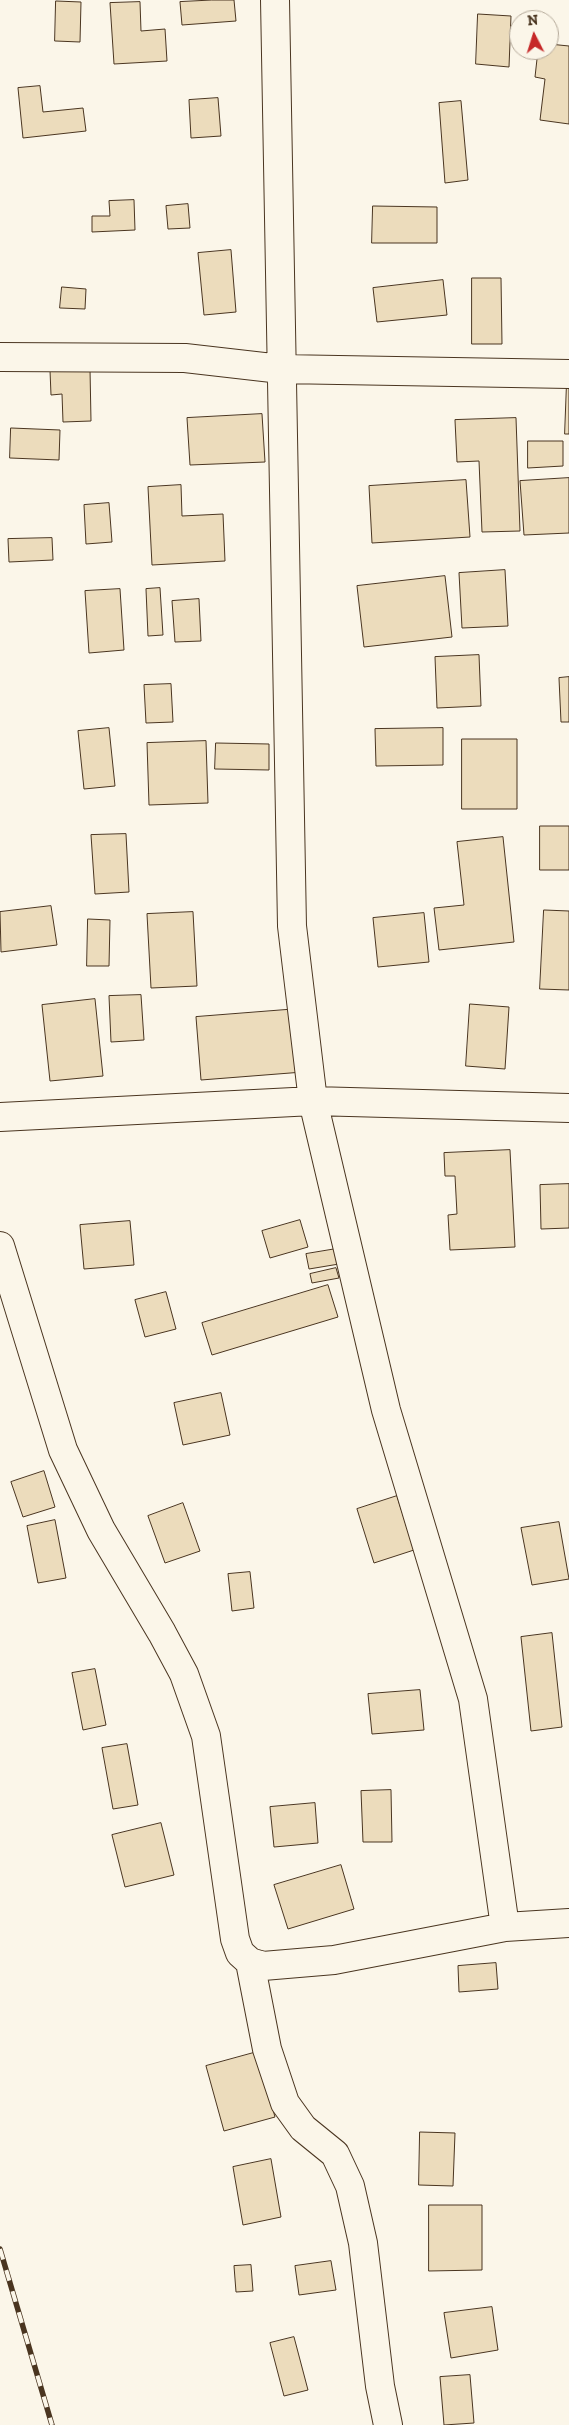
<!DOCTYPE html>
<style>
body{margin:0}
#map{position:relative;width:569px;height:2425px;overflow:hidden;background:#fbf6e9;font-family:"Zilla Slab",serif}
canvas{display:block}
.north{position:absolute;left:509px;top:10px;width:50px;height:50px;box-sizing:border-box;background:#fbf6e9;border:1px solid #b4a999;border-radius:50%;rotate:355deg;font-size:14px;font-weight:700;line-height:20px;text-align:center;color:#4a3520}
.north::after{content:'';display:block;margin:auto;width:18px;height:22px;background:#c62828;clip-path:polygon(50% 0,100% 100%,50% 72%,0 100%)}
</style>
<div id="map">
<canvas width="569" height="2425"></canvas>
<div class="north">N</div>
</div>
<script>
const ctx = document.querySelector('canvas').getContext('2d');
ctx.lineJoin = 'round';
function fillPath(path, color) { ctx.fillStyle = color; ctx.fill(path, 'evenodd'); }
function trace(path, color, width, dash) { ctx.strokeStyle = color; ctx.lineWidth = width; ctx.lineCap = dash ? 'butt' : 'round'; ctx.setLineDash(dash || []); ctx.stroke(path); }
const building = new Path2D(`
 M212 0H234L236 21 182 25 180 2Z
 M56 1 81 2 80 42 55 41Z
 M140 2 141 31 165 29 167 61 114 64 110 3Z
 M478 14 511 16 509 67 476 64Z
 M549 44 569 46V124L540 120 545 79 535 77 538 50H549Z
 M40 86 43 112 83 108 86 131 23 138 18 88Z
 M218 98 221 136 191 138 189 100Z
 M461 101 468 180 445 183 439 103Z
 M134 200 135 230 92 232V216H110L109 201Z
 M188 204 190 228 168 229 166 206Z
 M373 206 437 207V243H372Z
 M231 250 236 312 204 315 198 253Z
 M472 278H501L502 344H472Z
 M443 280 447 315 377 322 373 288Z
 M62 287 86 289 85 309 60 308Z
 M90 369 91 421 63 422 62 394 51 395 50 370Z
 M567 381H569V434H565Z
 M262 414 265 462 190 465 187 418Z
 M516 418 520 531 482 532 479 461 457 462 455 420Z
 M11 428 60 430 59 460 10 458Z
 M528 441H563V466L528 468Z
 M569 478V533L524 535 520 481Z
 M466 480 470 537 372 543 369 486Z
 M181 485 182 516 223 514 225 561 152 565 148 487Z
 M109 503 112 542 86 544 84 505Z
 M52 538 53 560 9 562 8 539Z
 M505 570 508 626 462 628 459 573Z
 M445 576 452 637 364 647 357 586Z
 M160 588 163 635 148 636 146 589Z
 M120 589 124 650 89 653 85 591Z
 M199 599 201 641 175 642 172 601Z
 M479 655 481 706 437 708 435 657Z
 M569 677V722H561L559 678Z
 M171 684 173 722 146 723 144 685Z
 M109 728 115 786 84 789 78 731Z
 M443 728V765L376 766 375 729Z
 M462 739H517V809H462Z
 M206 741 208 803 149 805 147 743Z
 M216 743 269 744V770L215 769Z
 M540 826H569V870H540Z
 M126 834 129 892 95 894 91 835Z
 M503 837 514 942 439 950 434 908 464 905 457 842Z
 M51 906 57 945 1 952 0 912Z
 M544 910 569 911V990L540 989Z
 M193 912 197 986 151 988 147 914Z
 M424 913 429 962 378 967 373 918Z
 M88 919 110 920 109 966H87Z
 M141 995 144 1040 111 1042 109 996Z
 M95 999 103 1076 50 1081 42 1005Z
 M470 1004 509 1007 505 1069 466 1066Z
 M298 1009 303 1072 201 1080 196 1017Z
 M510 1150 515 1247 450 1250 448 1215 457 1214 455 1176H445L444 1153Z
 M569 1184V1228L541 1229 540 1185Z
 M300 1220 308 1247 270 1258 262 1231Z
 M130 1221 134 1265 84 1269 80 1225Z
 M336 1249 339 1264 309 1269 306 1254Z
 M336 1268 339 1278 312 1283 310 1274Z
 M328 1285 338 1317 212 1355 202 1323Z
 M166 1292 176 1329 145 1337 135 1300Z
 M221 1393 230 1435 183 1445 174 1403Z
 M44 1471 55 1507 23 1517 11 1482Z
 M397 1496 414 1550 374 1563 357 1509Z
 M183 1503 200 1551 165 1563 148 1516Z
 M55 1520 66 1578 38 1583 27 1526Z
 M559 1522 569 1579 532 1585 521 1528Z
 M250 1572 254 1608 232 1611 228 1574Z
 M552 1633 562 1727 531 1731 521 1637Z
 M95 1669 106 1725 83 1730 72 1673Z
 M420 1690 424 1730 372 1734 368 1694Z
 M127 1744 138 1805 113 1809 102 1748Z
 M391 1790 392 1842H363L361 1791Z
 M315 1803 318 1843 274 1847 270 1807Z
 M161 1823 174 1875 125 1887 112 1835Z
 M341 1865 354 1909 288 1929 274 1885Z
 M496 1963 498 1989 459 1992 458 1966Z
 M257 2052 275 2117 224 2131 206 2066Z
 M420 2132 455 2133 453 2186 419 2185Z
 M271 2159 281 2217 243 2225 233 2167Z
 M429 2205H482V2270L429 2271Z
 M331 2261 336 2290 299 2295 295 2266Z
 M251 2265 253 2291 236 2292 234 2266Z
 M492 2307 498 2350 451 2358 444 2313Z
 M294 2337 308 2390 284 2396 270 2343Z
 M470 2375 474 2423 444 2425 440 2377Z`);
fillPath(building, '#ecdcbc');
trace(building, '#4a3520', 1);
const minor = new Path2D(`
 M275 0 292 926 313 1101 386 1410 473 1699 505 1927
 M0 357 185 358 281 369 569 374
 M0 1117 313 1101 569 1108
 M0 1246 63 1450 101 1530 162 1633 184 1674 206 1736 235 1939 240 1953 250 1962 263 1966 334 1960 505 1927 569 1923
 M250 1962 267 2049 285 2103 303 2128 335 2154 350 2186 363 2243 380 2386 388 2425`);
trace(minor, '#4a3520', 30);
trace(minor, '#fbf6e9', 28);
const rail = new Path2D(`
 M0 2249 52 2425`);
trace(rail, '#4a3520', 5.5);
trace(rail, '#fbf6e9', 4, [11]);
</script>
